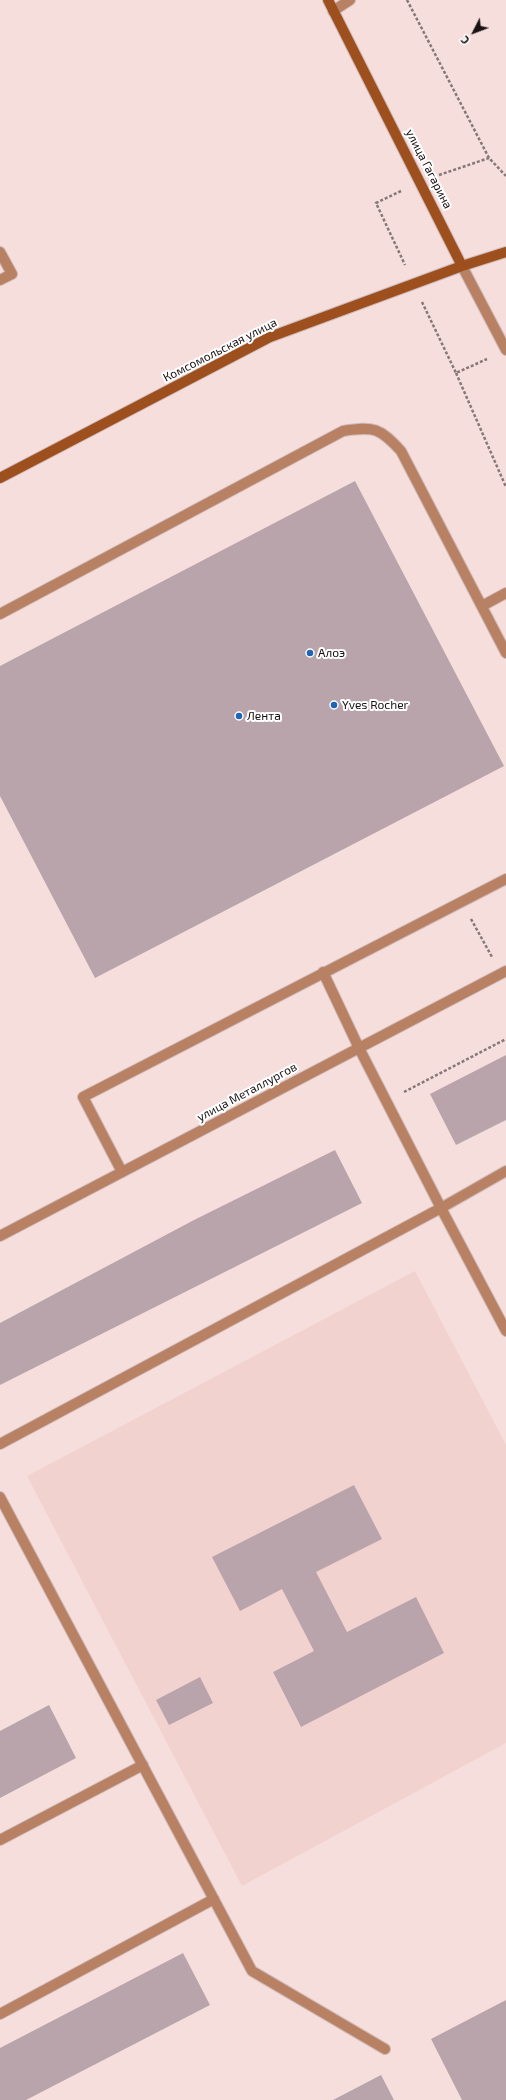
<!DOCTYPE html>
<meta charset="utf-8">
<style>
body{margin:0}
#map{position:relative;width:506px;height:2100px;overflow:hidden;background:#f5dedc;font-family:"Exo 2",sans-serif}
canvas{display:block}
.north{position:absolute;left:454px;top:12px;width:40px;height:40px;-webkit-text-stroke:3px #fff;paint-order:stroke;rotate:228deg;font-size:11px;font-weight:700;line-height:16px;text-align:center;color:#1a1212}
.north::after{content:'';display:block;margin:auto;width:14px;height:18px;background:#1a1212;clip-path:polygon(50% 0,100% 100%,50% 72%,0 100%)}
</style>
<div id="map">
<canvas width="506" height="2100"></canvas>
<div class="north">С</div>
</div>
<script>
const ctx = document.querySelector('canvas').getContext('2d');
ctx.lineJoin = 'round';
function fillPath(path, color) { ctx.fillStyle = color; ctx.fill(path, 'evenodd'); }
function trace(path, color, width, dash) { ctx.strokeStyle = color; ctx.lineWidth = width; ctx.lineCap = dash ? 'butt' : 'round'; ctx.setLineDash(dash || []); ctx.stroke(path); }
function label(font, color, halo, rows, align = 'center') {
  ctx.font = font + ' "Exo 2",sans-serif'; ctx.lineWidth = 4; ctx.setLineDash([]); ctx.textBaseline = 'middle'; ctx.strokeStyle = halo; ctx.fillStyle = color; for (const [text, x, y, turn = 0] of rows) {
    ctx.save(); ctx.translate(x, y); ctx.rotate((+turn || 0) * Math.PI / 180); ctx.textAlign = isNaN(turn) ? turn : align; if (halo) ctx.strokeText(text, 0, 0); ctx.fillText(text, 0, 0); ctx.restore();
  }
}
fillPath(new Path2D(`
 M415 1271 506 1445V1743L242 1886 27 1476Z`), '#f2d2cf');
fillPath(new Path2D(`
 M355 481 504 766 95 978 0 796V666Z
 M506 1055V1120L456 1145 430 1094Z
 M335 1150 362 1203 0 1385V1323L194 1220Z
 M354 1485 382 1539 316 1572 347 1632 416 1597 444 1653 301 1727 273 1672 314 1651 282 1589 240 1611 212 1557Z
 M200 1677 213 1703 169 1725 156 1700Z
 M49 1705 76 1758 0 1798V1731Z
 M183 1953 210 2005 26 2100H0V2048Z
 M506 2000V2100H462L431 2039Z
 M381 2075 394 2100H333Z`), '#baa4ab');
const service = new Path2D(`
 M333 11 350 0
 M0 252 12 274 0 280
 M482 606 506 593
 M0 614 343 431C374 426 380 428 401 451L506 653
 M323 972 359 1048 441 1208 506 1171
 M122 1172 83 1097 506 879
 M0 1444 441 1208 506 1331
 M0 1497 252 1971 385 2049
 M0 1840 143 1765
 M0 2014 214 1899`);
const tertiary = new Path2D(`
 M462 266 506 350
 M0 1236 506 971`);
const secondary = new Path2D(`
 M328 0 462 266
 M0 478 270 337 462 266 506 252`);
trace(service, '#ceb9b8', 12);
trace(tertiary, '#ceb9b8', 12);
trace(secondary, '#ceb9b8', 12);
trace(new Path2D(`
 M407 0 489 158 506 176
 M439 175 489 158
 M401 191 376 203 405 265
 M422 302 456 373 487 359
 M456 373 506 487
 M471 919 492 957
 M404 1092 506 1039`), '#877877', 2.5, [3, 2]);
trace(service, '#b88164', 10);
trace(tertiary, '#b88164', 10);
trace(secondary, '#9d4f1d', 10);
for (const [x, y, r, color] of [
 [310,653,4,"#1d65b5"],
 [334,705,4,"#1d65b5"],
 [239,716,4,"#1d65b5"]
]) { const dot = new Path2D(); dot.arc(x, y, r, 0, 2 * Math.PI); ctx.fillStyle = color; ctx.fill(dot); trace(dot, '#fff', 1.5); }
label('12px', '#1a1212', '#fff', [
 ["улица Гагарина",429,169,63],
 ["Комсомольская улица",220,350,-27],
 ["улица Металлургов",247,1092,-28]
]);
label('12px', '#1a1212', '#fff', [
 ["Алоэ",318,653],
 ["Yves Rocher",342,705],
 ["Лента",247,716]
], 'left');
</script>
